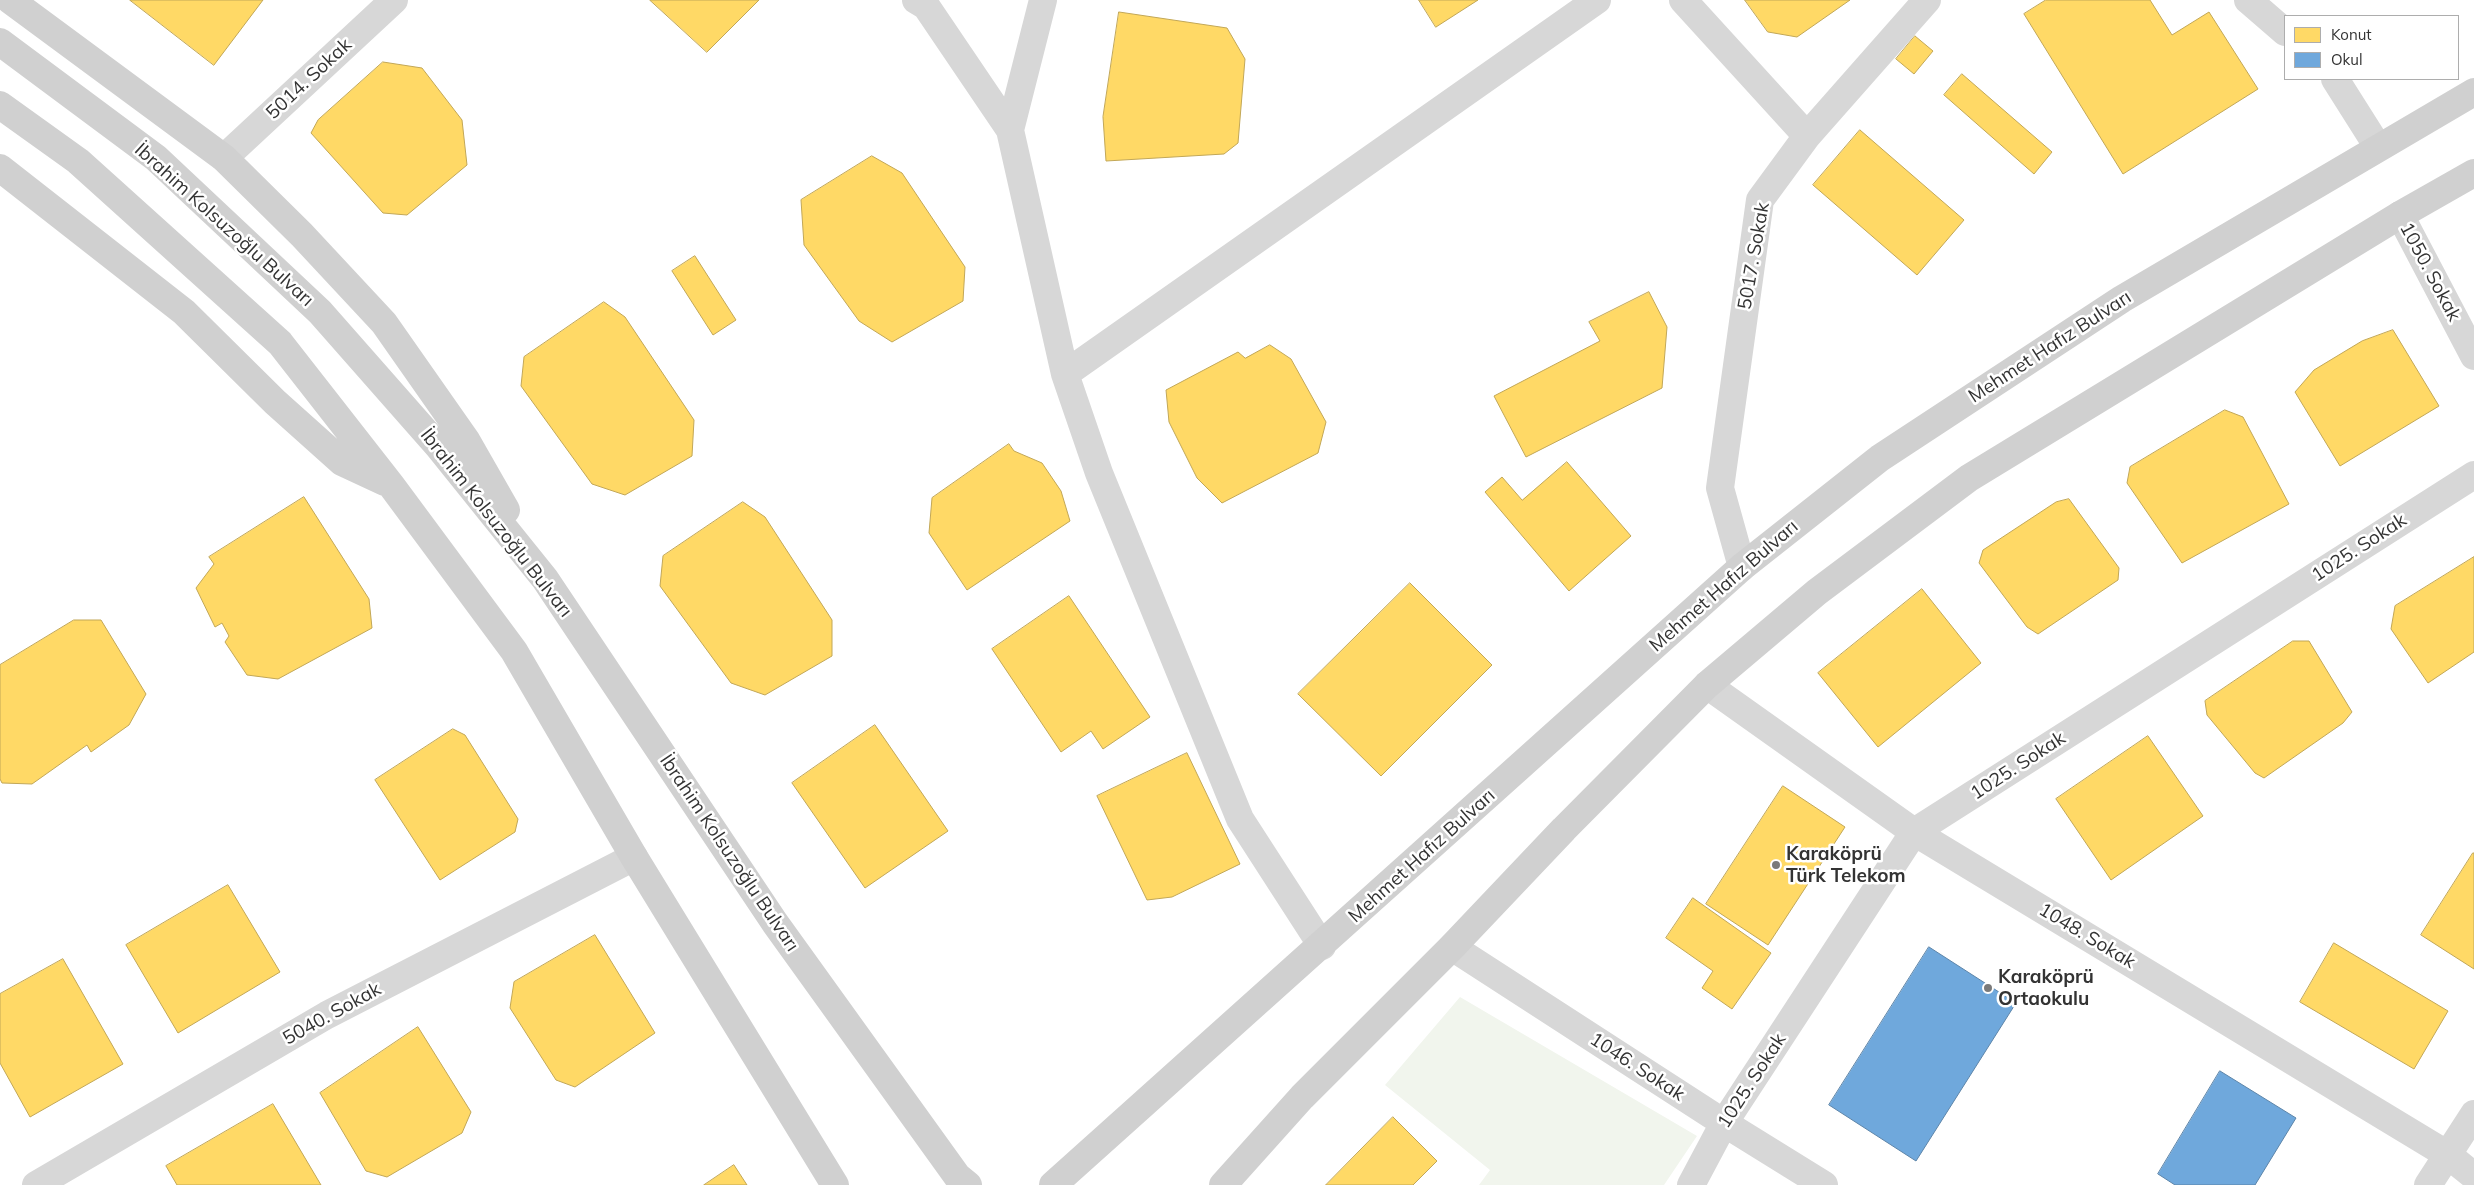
<!DOCTYPE html>
<meta charset="utf-8">
<style>
body{margin:0}
#map{position:relative;width:2474px;height:1185px;overflow:hidden;background:#fff;font-family:Mulish,sans-serif}
canvas{display:block}
.legend{position:absolute;left:2284px;top:15px;width:175px;height:65px;box-sizing:border-box;background:#fff;border:1px solid #adadad;margin:0;padding:6px 9px;list-style:none;font-size:15px;color:#333}
.legend li{display:flex;align-items:center;gap:10px;height:25px}
.legend b{width:25px;border:1px solid #adadad}
</style>
<div id="map">
<canvas width="2474" height="1185"></canvas>
<ul class="legend">
<li><b style="height:14px;background:#ffd966"></b>Konut</li>
<li><b style="height:14px;background:#6fa8dc"></b>Okul</li>
</ul>
</div>
<script>
const ctx = document.querySelector('canvas').getContext('2d');
ctx.lineJoin = 'round';
function fillPath(path, color) { ctx.fillStyle = color; ctx.fill(path, 'evenodd'); }
function trace(path, color, width, dash) { ctx.strokeStyle = color; ctx.lineWidth = width; ctx.lineCap = dash ? 'butt' : 'round'; ctx.setLineDash(dash || []); ctx.stroke(path); }
function label(font, color, halo, rows, align = 'center') {
  ctx.font = font + ' Mulish,sans-serif'; ctx.lineWidth = 5; ctx.setLineDash([]); ctx.textBaseline = 'middle'; ctx.strokeStyle = halo; ctx.fillStyle = color; for (const [text, x, y, turn = 0] of rows) {
    ctx.save(); ctx.translate(x, y); ctx.rotate((+turn || 0) * Math.PI / 180); ctx.textAlign = isNaN(turn) ? turn : align; if (halo) ctx.strokeText(text, 0, 0); ctx.fillText(text, 0, 0); ctx.restore();
  }
}
fillPath(new Path2D(`
 M1460 997 1697 1136 1664 1185H1479L1490 1170 1385 1085Z`), '#f1f5ed');
const homes = new Path2D(`
 M130 0H263L214 65Z
 M650 0H759L707 52Z
 M1419 0H1478L1436 27Z
 M1745 0H1850L1797 37 1768 32Z
 M2046 0H2150L2172 35 2209 12 2258 89 2123 174 2024 14Z
 M1119 12 1227 28 1245 59 1238 143 1224 154 1106 161 1103 117Z
 M1915 36 1933 51 1914 74 1896 59Z
 M383 62 422 68 462 120 467 165 407 215 383 213 311 133 318 120Z
 M1962 74 2052 152 2034 174 1944 95Z
 M1860 130 1964 220 1917 275 1813 185Z
 M872 156 902 173 965 267 963 301 892 342 859 321 804 245 801 200Z
 M695 256 736 320 713 335 672 271Z
 M1649 292 1667 327 1662 388 1526 457 1494 396 1600 341 1589 322Z
 M604 302 625 317 694 420 692 456 625 495 592 484 521 386 524 357Z
 M2393 330 2439 406 2340 466 2295 392 2314 370 2362 341Z
 M1270 345 1291 359 1326 422 1318 453 1222 503 1197 478 1169 422 1166 390 1238 352 1245 358Z
 M2225 410 2243 417 2289 504 2182 563 2127 483 2130 467Z
 M1009 444 1014 451 1042 463 1061 491 1070 521 967 590 929 533 932 498Z
 M1567 462 1631 536 1569 591 1485 492 1502 477 1522 500Z
 M304 497 369 599 372 628 278 679 247 675 225 642 229 636 222 623 215 627 196 588 214 564 209 557Z
 M2069 499 2119 568 2118 580 2038 634 2027 627 1979 563 1983 550 2056 502Z
 M743 502 765 517 832 620V656L765 695 731 683 660 586 663 556Z
 M2474 557V652L2428 683 2391 629 2395 606Z
 M1410 583 1492 665 1381 776 1298 694Z
 M1922 589 1981 663 1878 747 1818 673Z
 M1069 596 1150 717 1103 749 1091 731 1061 752 992 649Z
 M74 620H101L146 694 129 725 91 752 87 745 32 784 2 783 0 779V665Z
 M2293 641H2309L2352 712 2343 723 2264 778 2255 773 2207 715 2205 701Z
 M875 725 948 831 865 888 792 783Z
 M453 729 465 735 518 819 515 832 440 880 375 780Z
 M2148 736 2203 816 2111 880 2056 799Z
 M1187 753 1240 864 1172 897 1147 900 1097 796Z
 M1783 786 1845 827 1768 945 1706 904Z
 M2473 853H2474V969L2421 935Z
 M228 885 280 972 178 1033 126 945Z
 M1693 898 1771 953 1732 1009 1702 988 1713 971 1666 938Z
 M595 935 655 1033 575 1087 556 1080 510 1008 514 982Z
 M2334 943 2448 1011 2414 1069 2300 1002Z
 M63 959 123 1064 30 1117 0 1063V994Z
 M418 1027 471 1112 462 1133 387 1177 366 1171 320 1093Z
 M273 1104 321 1185H177L166 1166Z
 M1393 1117 1437 1161 1413 1185H1326Z
 M734 1165 747 1185H704Z`);
fillPath(homes, '#ffd966');
trace(homes, '#c2a757', 1);
const schools = new Path2D(`
 M1929 947 2016 1003 1916 1161 1829 1105Z
 M2220 1071 2296 1118 2255 1185H2175L2158 1174Z`);
fillPath(schools, '#6fa8dc');
trace(schools, '#5d85a9', 1);
trace(new Path2D(`
 M916 0 926 6 1010 130 1065 374 1099 473 1240 819 1322 946
 M1683 0 1807 136
 M2248 0 2285 32
 M2335 79 2378 147
 M1010 130 1043 0
 M224 158 394 0
 M2400 215 2474 356
 M1065 374 1597 0
 M1742 567 1720 488 1760 200 1807 136 1927 0
 M1707 685 1914 832 2448 1155 2474 1176
 M1452 947 1724 1123 1824 1185
 M36 1185 327 1015 634 857
 M1691 1185 1724 1123 1914 832 2474 475
 M2428 1185 2474 1114`), '#d7d7d7', 28);
trace(new Path2D(`
 M10 0 224 158 302 235 384 323 466 440 506 510
 M0 42 156 158 320 312 438 446 545 579 775 923 957 1176 968 1185
 M0 105 78 161 280 343 391 485 514 651 634 857 835 1185
 M0 168 184 312 275 402 342 462 385 482
 M1053 1185 1742 567 1880 458 2122 299 2474 92
 M1223 1185 1302 1097 1452 947 1564 829 1707 685 1817 592 1969 478 2400 215 2474 173`), '#d0d0d0', 28);
for (const [x, y, r, color] of [
 [1776,865,5,"#7a7a7a"],
 [1988,988,5,"#7a7a7a"]
]) { const dot = new Path2D(); dot.arc(x, y, r, 0, 2 * Math.PI); ctx.fillStyle = color; ctx.fill(dot); trace(dot, '#fff', 2); }
label('19px', '#333', '#fff', [
 ["5014. Sokak",309,79,-43],
 ["İbrahim Kolsuzoğlu Bulvarı",224,225,42],
 ["5017. Sokak",1754,256,-80],
 ["1050. Sokak",2430,272,62],
 ["Mehmet Hafız Bulvarı",2050,347,-33],
 ["İbrahim Kolsuzoğlu Bulvarı",496,523,52],
 ["1025. Sokak",2359,548,-33],
 ["Mehmet Hafız Bulvarı",1724,586,-41],
 ["1025. Sokak",2018,766,-33],
 ["İbrahim Kolsuzoğlu Bulvarı",729,853,56],
 ["Mehmet Hafız Bulvarı",1422,856,-42],
 ["1048. Sokak",2087,936,31],
 ["5040. Sokak",332,1014,-29],
 ["1046. Sokak",1637,1067,33],
 ["1025. Sokak",1752,1081,-57]
]);
label('bold 19px', '#333', '#fff', [
 ["Karaköprü",1786,854],
 ["Türk Telekom",1786,876],
 ["Karaköprü",1998,977],
 ["Ortaokulu",1998,999]
], 'left');
</script>
